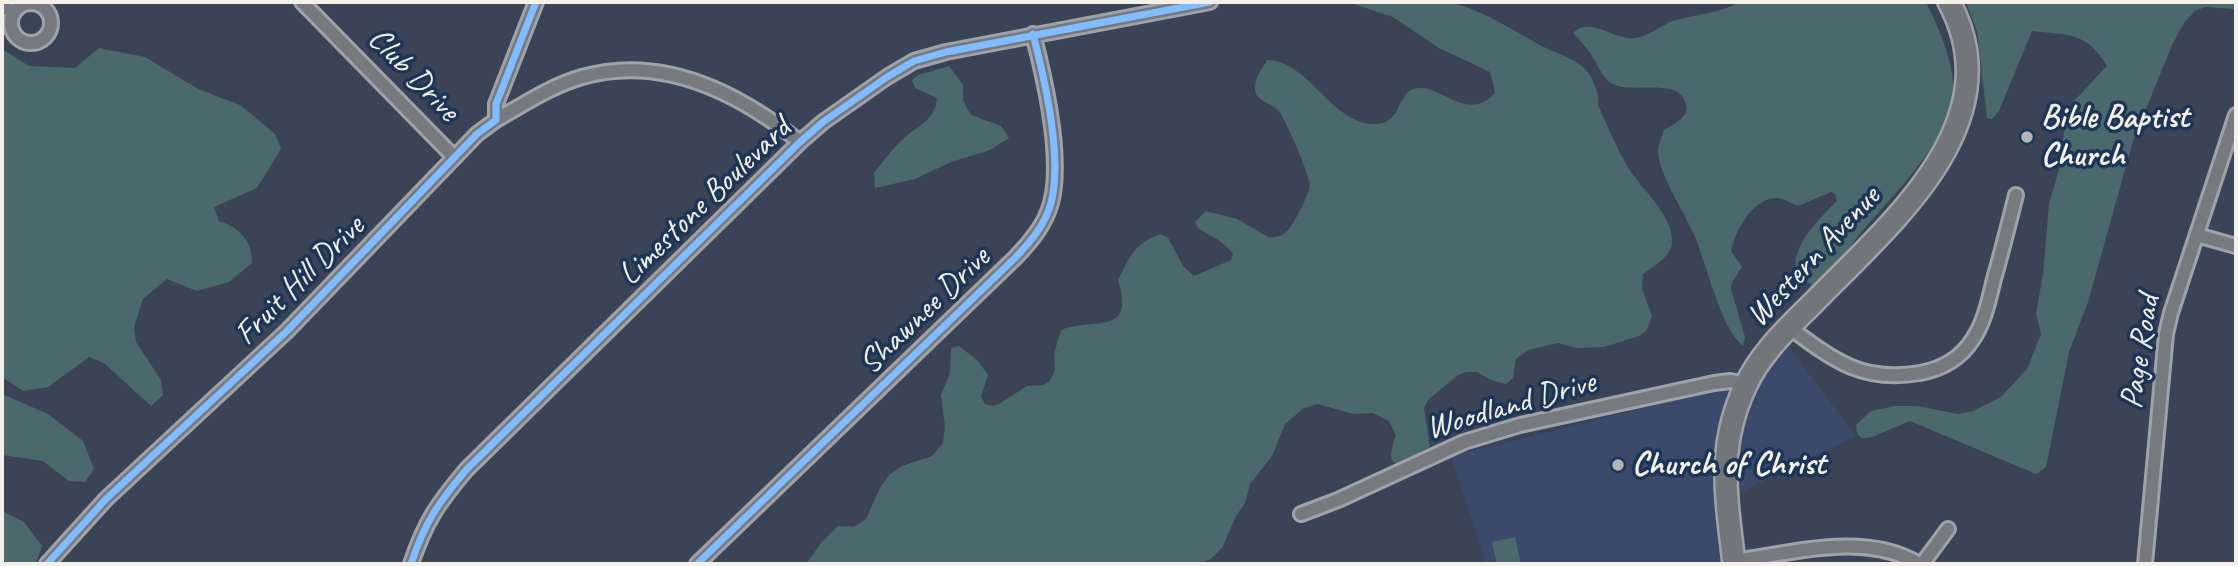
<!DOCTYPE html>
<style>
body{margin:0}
#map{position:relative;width:2238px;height:566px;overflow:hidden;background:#3b4457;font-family:Caveat,sans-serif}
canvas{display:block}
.frame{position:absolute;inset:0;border:4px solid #f4f1e8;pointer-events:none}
</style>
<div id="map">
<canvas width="2238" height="566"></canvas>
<div class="frame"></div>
</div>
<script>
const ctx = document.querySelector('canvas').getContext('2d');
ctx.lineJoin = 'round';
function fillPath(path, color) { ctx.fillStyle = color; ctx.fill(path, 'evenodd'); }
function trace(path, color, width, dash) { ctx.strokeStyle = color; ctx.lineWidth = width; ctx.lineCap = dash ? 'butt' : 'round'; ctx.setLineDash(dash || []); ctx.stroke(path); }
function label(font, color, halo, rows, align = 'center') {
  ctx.font = font + ' Caveat,sans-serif'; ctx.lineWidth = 7; ctx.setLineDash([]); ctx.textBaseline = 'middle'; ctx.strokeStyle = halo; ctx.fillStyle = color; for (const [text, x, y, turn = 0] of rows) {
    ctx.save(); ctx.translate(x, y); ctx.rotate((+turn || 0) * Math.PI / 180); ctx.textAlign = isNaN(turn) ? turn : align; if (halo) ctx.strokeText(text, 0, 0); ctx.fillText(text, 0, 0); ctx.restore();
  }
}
fillPath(new Path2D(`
 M1783 340 1856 436 1739 493 1748 564H1486L1451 456 1722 389Z`), '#3b496b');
fillPath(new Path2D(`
 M1348 2C1379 2 1413 0 1445 2 1477 5 1519 35 1548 49 1562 55 1575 59 1586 70 1593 78 1600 94 1598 105 1607 124 1615 145 1626 164 1638 187 1674 214 1672 243 1671 256 1653 267 1643 274L1642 289 1652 316 1647 330 1639 336 1604 347 1577 348 1558 343 1528 350 1516 359 1513 378 1506 384 1491 380 1477 372H1466L1457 376 1429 399 1424 408 1430 447C1407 461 1380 479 1396 435L1389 421 1373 413 1353 414 1318 404 1304 408 1285 424 1272 456 1250 484 1245 503 1236 516 1222 548 1211 559 1200 564H806L821 543 838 526 854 527 866 519 880 488 889 475 902 466 932 456 943 443 945 427 941 395 950 373 951 348 959 346 978 361 988 375 981 397 985 404 992 406 999 404 1027 386 1043 385 1050 381 1055 370 1054 354 1061 330C1094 317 1136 337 1118 280 1130 257 1134 243 1161 234L1168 238 1183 266 1194 276 1231 260 1233 253 1220 241 1199 229 1195 222 1206 211 1237 219 1270 238C1274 237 1282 236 1285 233 1293 227 1309 195 1310 185 1310 176 1285 117 1278 110 1271 103 1256 101 1255 90 1254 79 1262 69 1267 60 1308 61 1329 119 1370 124 1407 127 1393 86 1422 88 1445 90 1470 121 1495 93L1490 72 1439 48 1393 17Z
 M1740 2H1926C1939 29 1955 63 1953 94 1950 143 1886 201 1856 239 1845 253 1836 269 1825 283L1819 287C1767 272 1815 222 1837 201L1835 194 1831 192 1798 206C1791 203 1783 198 1776 198 1753 198 1735 231 1731 251L1742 267 1732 282 1731 289 1745 337 1743 346C1720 328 1706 261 1693 232 1684 212 1658 172 1658 151 1658 145 1662 137 1664 130 1673 125 1690 117 1686 104 1677 74 1629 98 1608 81 1601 74 1596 61 1590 53 1585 46 1579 39 1573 33 1587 17 1611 36 1628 38 1646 40 1657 27 1673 21 1696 14 1718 14 1740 2Z
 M1966 2H2236L2235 9 2205 7 2195 11 2184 23 2172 45 2133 141 2088 302 2069 352 2046 467 2036 474 1910 421 1872 437 1862 438 1857 434 1856 425 1871 411 1895 406H1917L1958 414 1973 411 2001 397 2027 369 2041 334 2036 313 2043 275 2049 204 2060 166 2065 124 2073 102 2107 66C2087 32 2069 35 2032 31L1999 111 1992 119 1987 118 1977 31Z
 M99 48 145 57 198 89 240 105 275 134 281 149 257 188 214 207 219 221C240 228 252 240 252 263L229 282 197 291 167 279 143 299 134 327 136 342 161 380 163 395 151 406 104 363 89 357 48 387 23 391 2 377V49L29 66 75 68Z
 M949 66 963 85V101L971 115 1001 126 1009 138 990 150 951 162 915 179 875 188 874 173C883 162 892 149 903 139 917 126 936 120 937 98L915 88 912 80 918 75Z
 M2 394 48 414 83 441 94 469 85 482 69 481 43 461 2 455Z
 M2 511 24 522 42 546 37 560 34 564H2Z
 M1515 537 1521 564H1497L1492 542Z`), '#4b696c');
const street = new Path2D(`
 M302 2 454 157
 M11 23a20 20 0 1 1 40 0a20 20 0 1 1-40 0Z
 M2 6 14 13
 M496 120C524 104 551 86 582 77 662 54 739 93 800 142
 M2197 235 2236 246
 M1789 327C1833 360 1862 383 1920 373 1942 369 1961 358 1973 339 1985 321 1989 299 1994 279 2002 251 2009 223 2016 195
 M1301 514 1338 500 1464 442 1520 425 1714 383 1730 381 1746 384
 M1734 561C1793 553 1866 531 1919 564
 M47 564 106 499 287 331 477 134 496 120V104L536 2
 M411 564C425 522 438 503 467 469L800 142 823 122 887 77 914 61 946 52 1210 2
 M697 564 1016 257C1031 241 1045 225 1051 203 1063 158 1045 80 1033 34
 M1922 564 1948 529
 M2145 564 2166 334 2171 313 2236 115`);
const primary = new Path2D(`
 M1734 564C1727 500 1716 449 1745 387 1760 353 1789 327 1815 301 1891 223 2014 122 1949 2`);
trace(street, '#9fa2a9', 18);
trace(primary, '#9fa2a9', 26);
trace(street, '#767a7f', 12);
trace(primary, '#727579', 21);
trace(new Path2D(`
 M47 564 106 499 287 331 477 134 496 120V104L536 2
 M411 564C425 522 438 503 467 469L800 142 823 122 887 77 914 61 946 52 1210 2
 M697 564 1016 257C1031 241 1045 225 1051 203 1063 158 1045 80 1033 34`), '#80bcff', 7);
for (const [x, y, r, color] of [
 [2027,137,7,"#b3b4b5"],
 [1618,465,7,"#b3b4b5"]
]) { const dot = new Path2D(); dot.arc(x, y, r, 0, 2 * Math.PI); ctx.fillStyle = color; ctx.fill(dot); trace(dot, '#1d3557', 2.5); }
label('33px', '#f4f1e8', '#1d3557', [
 ["Club Drive",413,75,46],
 ["Limestone Boulevard",705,202,-44],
 ["Western Avenue",1814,257,-47],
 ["Fruit Hill Drive",300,281,-45],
 ["Shawnee Drive",925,311,-44],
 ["Page Road",2141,352,-81],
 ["Woodland Drive",1511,406,-16]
]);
label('bold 33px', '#f4f1e8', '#1d3557', [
 ["Bible Baptist",2041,118],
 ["Church",2041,156],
 ["Church of Christ",1632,465]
], 'left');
</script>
